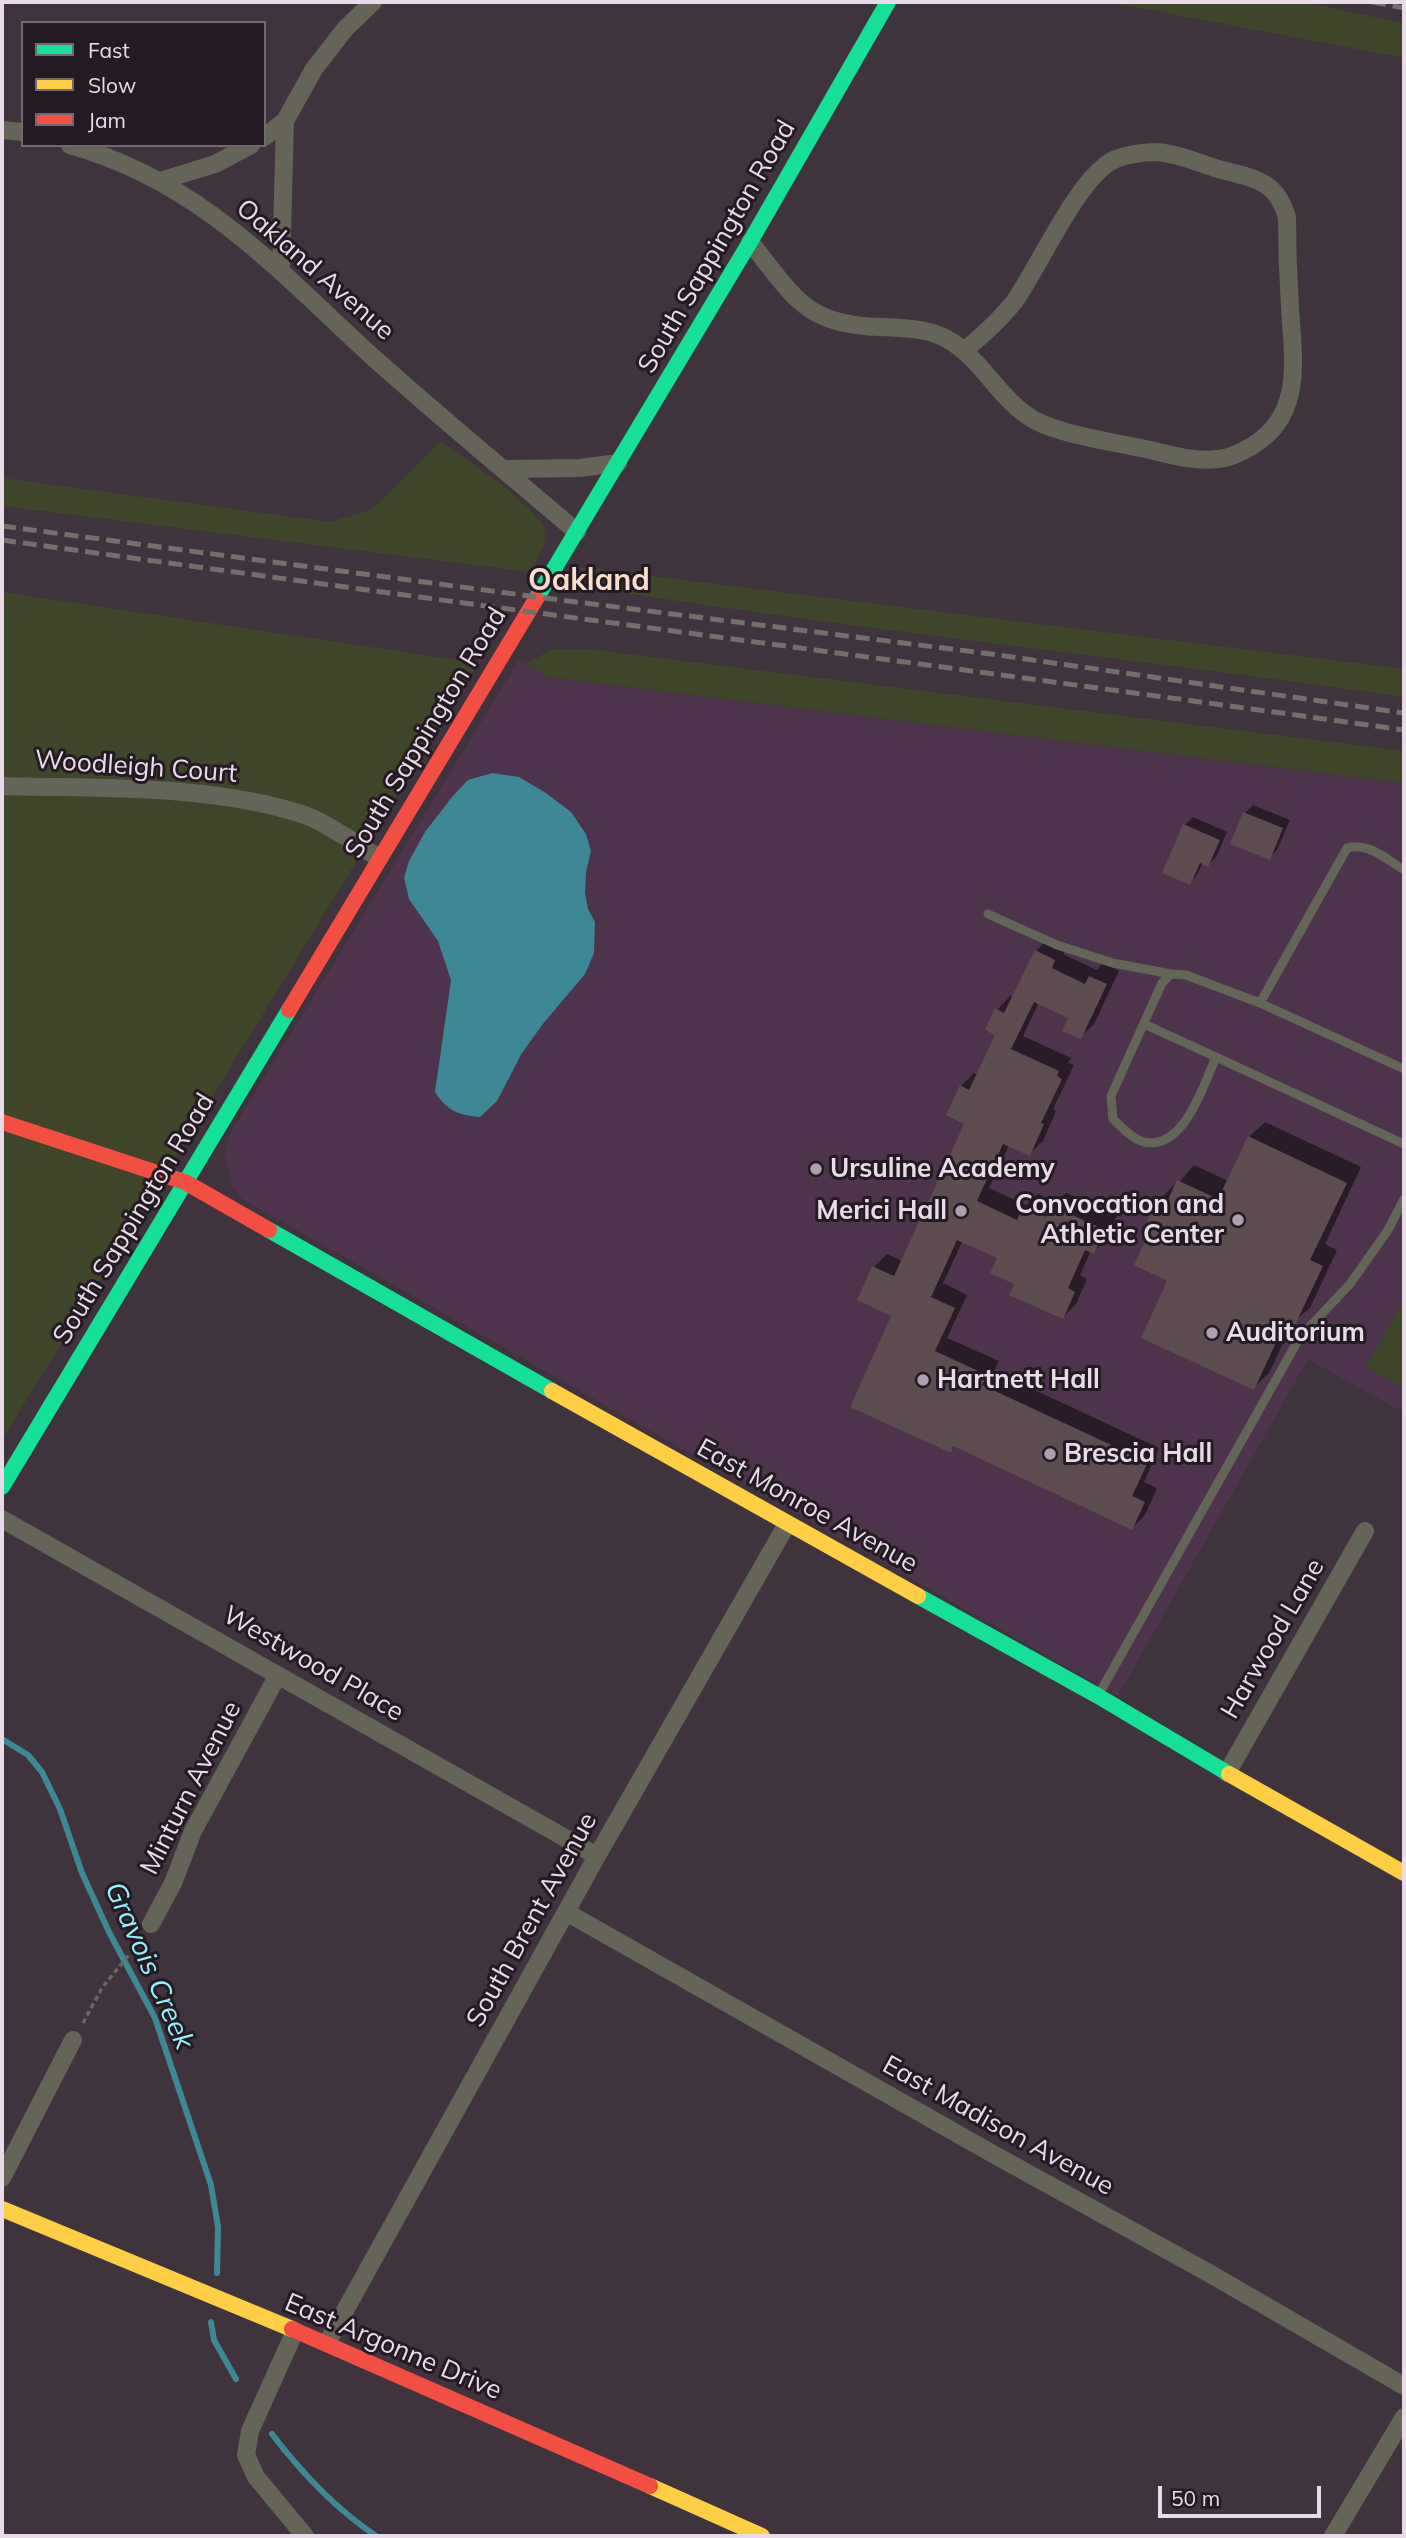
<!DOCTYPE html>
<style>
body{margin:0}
#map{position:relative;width:1406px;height:2538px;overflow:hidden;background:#3f333e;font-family:Mulish,sans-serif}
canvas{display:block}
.frame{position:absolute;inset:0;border:4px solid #e9dbe7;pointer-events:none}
.legend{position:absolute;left:21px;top:21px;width:245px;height:126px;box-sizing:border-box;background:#241a23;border:2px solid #736771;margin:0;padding:9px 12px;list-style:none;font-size:21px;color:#e9dbe7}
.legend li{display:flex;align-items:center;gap:14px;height:35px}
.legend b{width:35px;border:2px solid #736771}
.scale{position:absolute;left:1158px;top:2486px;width:163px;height:32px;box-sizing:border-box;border:4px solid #e9dbe7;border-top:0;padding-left:9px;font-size:21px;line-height:24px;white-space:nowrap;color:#e9dbe7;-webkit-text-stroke:5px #241a23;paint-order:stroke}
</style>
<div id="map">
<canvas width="1406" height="2538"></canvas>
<div class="frame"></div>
<ul class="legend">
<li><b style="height:9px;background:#16e098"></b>Fast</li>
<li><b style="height:9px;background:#ffcf43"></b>Slow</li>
<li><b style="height:9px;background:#f24e42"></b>Jam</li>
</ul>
<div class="scale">50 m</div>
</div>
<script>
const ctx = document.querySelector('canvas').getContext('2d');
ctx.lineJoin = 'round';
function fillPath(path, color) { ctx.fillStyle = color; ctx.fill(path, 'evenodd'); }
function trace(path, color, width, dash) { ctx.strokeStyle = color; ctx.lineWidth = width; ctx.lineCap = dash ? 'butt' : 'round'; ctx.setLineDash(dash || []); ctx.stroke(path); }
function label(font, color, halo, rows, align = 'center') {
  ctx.font = font + ' Mulish,sans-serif'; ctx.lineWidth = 6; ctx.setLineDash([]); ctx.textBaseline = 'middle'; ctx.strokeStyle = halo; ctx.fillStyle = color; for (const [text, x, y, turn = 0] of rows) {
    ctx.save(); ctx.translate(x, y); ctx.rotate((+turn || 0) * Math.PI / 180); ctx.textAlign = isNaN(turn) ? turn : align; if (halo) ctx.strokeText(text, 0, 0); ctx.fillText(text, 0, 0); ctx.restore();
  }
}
fillPath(new Path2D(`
 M519 660 548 677 1404 783V1413L1308 1359 1118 1696 242 1199 232 1185 224 1153 229 1135Z`), '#4d334b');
fillPath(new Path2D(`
 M1108 2H1302L1404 23V58Z
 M440 441C462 457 541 507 545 532 547 546 536 560 531 572L2 506V478L330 522 371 510Z
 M578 567 1404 669V697C1126 657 846 629 568 584Z
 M2 592 478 663 2 1440Z
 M552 649H587L1404 751V783L548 677 526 664Z
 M1404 1299V1388L1366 1367Z`), '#3f4528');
fillPath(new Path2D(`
 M492 773 519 777 546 793 571 812 586 834 591 851 586 872 585 893 588 909 595 922 594 953 585 974 542 1025 522 1053 497 1101 480 1117C459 1115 447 1111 435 1092L451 980 438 941 409 899 404 878 409 861 425 832 452 797 468 780Z`), '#3d8894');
fillPath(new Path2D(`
 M1253 805 1290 820 1277 850 1269 858 1233 843 1245 813Z
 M1193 817 1227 832 1216 857 1208 865 1203 862 1197 875 1189 883 1164 872 1185 825Z
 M1049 938 1067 947 1063 954 1097 970 1103 963 1119 971 1094 1024 1080 1037 1071 1017 1039 1002 1023 1036 1071 1058 1068 1063 1074 1065 1053 1109 1056 1111 1043 1141 1029 1154 1009 1145 989 1188 1026 1205 1038 1194 1056 1203 1066 1193 1117 1216 1107 1238 1094 1252 1091 1250 1080 1275 1087 1279 1076 1304 1063 1317 1017 1283 999 1257 963 1240 943 1283 967 1295 947 1338 999 1361 994 1371 1159 1448 1144 1482 1157 1488 1145 1515 1132 1528 955 1445 950 1451 874 1267 887 1254 902 1261 966 1123 961 1086 974 1073 978 1075 998 1034 997 1010 1010 996 1013 998 1036 951Z
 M1265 1122 1361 1167 1325 1244 1337 1250 1310 1308 1293 1322 1269 1373 1253 1388 1169 1280 1148 1238 1158 1201 1174 1185 1176 1186 1194 1165 1228 1181 1249 1137Z`), '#0007');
trace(new Path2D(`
 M2 1739 28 1755 42 1772 60 1809 82 1873 109 1932 155 2018 211 2185 218 2227 217 2273
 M211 2322 214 2340 236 2379
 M272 2434C301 2472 336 2509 376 2536`), '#3d8894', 6);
fillPath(new Path2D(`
 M1243 812 1283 828 1270 860 1230 844Z
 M1183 824 1220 840 1208 867 1200 863 1190 885 1162 873Z
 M1035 950 1055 960 1052 968 1085 984 1089 976 1107 984 1081 1039 1062 1031 1068 1018 1034 1002 1011 1049 1059 1071 1057 1076 1062 1079 1041 1123 1044 1124 1030 1156 1003 1144 977 1201 1017 1220 1023 1206 1046 1217 1051 1205 1105 1230 1094 1254 1085 1250 1068 1288 1075 1292 1063 1319 1009 1295 1014 1284 990 1273 997 1258 957 1240 931 1297 955 1308 935 1351 987 1375 982 1385 1148 1462 1132 1496 1145 1502 1132 1530 953 1446 951 1453 850 1407 891 1316 857 1300 872 1266 894 1276 964 1124 946 1115 960 1085 969 1090 995 1035 985 1030 995 1008 1004 1013Z
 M1248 1136 1347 1183 1310 1260 1323 1266 1295 1325 1286 1321 1254 1390 1141 1338 1167 1281 1134 1265 1146 1239 1140 1236 1157 1200 1166 1204 1177 1180 1218 1199Z`), '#5d4c50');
trace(new Path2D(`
 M83 2023 102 1988 140 1941`), '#6a6763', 3.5, [5, 3.5]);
trace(new Path2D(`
 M1404 870C1386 859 1369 842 1347 848L1260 1003 1186 975 1171 974 1162 983 1111 1096 1113 1119C1122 1127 1132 1139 1144 1142 1184 1151 1204 1084 1216 1057L1404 1144
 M988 914 1057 945 1113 963 1171 974
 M1260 1003 1404 1069
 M1144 1024 1216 1057
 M1099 1694 1300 1337 1350 1284 1388 1230 1404 1199`), '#656459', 9);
trace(new Path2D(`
 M2 130 23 132
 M264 137 285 121
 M70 145C202 182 278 271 375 359 441 418 509 474 577 532
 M160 181 215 164 251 145
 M750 242C794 296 804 325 880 327 902 328 927 328 947 339 983 359 999 401 1036 421 1063 435 1119 443 1150 450 1170 455 1196 462 1218 459 1230 458 1242 452 1252 446 1304 415 1293 359 1290 307 1288 277 1287 247 1287 217 1276 179 1252 178 1218 169 1199 163 1176 153 1156 152 1142 152 1122 155 1110 162 1075 184 1040 265 1014 302 999 321 983 335 965 350
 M281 271 285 121 314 69 345 29 373 2
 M503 469 580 468 618 463
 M2 786C102 789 209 784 305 815 327 823 358 845 379 858
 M2 1519 597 1856
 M1227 1773 1365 1531
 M566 1912 993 2154 1207 2272 1404 2386
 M151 1924 173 1883 193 1831 278 1675
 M2 2178 73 2040
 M295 2331 250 2431 246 2455 256 2477 305 2536
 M327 2343 597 1856 787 1524
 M1333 2536 1404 2417`), '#656459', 18);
trace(new Path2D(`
 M536 599 750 242 888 2
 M269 1230 552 1391
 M2 1487 289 1010
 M918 1596 1098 1696 1229 1774`), '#16e098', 16);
trace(new Path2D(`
 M552 1391 918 1596
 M1229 1774 1404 1873
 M2 2209 292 2329
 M650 2486 762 2536`), '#ffcf43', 16);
trace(new Path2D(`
 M289 1010 536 599
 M2 1122 185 1182 269 1230
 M292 2329 650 2486`), '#f24e42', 16);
trace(new Path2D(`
 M1372 2 1404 8
 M2 526 537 597 991 654 1404 713
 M2 540C469 605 937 665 1404 730`), '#736f6b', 5, [14, 7]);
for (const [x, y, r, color] of [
 [816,1169,7,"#aea0ac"],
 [961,1211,7,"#aea0ac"],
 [1238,1220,7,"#aea0ac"],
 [1212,1333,7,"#aea0ac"],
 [923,1380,7,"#aea0ac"],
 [1050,1454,7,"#aea0ac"]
]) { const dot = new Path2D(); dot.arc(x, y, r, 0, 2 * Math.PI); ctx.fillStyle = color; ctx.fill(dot); trace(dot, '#241a23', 2.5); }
label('26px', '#e9dbe7', '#241a23', [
 ["South Sappington Road",717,247,-60],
 ["Oakland Avenue",315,270,41],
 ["South Sappington Road",426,733,-59],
 ["Woodleigh Court",136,767,4],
 ["South Sappington Road",134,1219,-59],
 ["East Monroe Avenue",807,1506,29],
 ["Harwood Lane",1273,1639,-60],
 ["Westwood Place",313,1664,30],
 ["Minturn Avenue",191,1788,-63],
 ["South Brent Avenue",532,1920,-61],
 ["East Madison Avenue",998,2126,29],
 ["East Argonne Drive",393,2347,23]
]);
label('bold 26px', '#e9dbe7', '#241a23', [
 ["Ursuline Academy",830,1169],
 ["Convocation and",1224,1205,"right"],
 ["Athletic Center",1224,1235,"right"],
 ["Merici Hall",947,1211,"right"],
 ["Auditorium",1226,1333],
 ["Hartnett Hall",937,1380],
 ["Brescia Hall",1064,1454]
], 'left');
label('italic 28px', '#96f1ff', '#241a23', [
 ["Gravois Creek",149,1966,66]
]);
label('bold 30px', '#fbddcc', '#241a23', [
 ["Oakland",589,581]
]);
</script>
